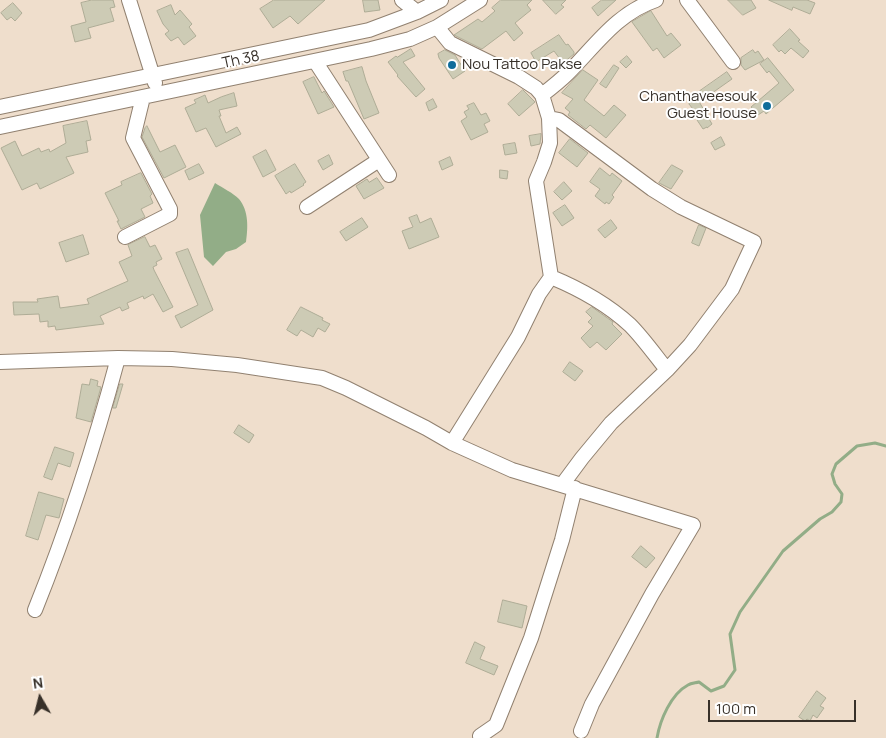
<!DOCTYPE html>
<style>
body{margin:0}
#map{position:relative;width:886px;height:738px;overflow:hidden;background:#efdecc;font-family:Manrope,sans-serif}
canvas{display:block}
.north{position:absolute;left:15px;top:673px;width:50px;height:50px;-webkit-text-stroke:4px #fff;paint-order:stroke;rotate:352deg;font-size:14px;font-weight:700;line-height:20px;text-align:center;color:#373029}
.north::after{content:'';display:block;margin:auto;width:18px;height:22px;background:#373029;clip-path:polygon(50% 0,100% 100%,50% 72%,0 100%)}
.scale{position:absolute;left:708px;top:700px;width:148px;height:22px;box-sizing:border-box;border:2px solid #373029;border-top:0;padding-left:6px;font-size:15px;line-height:18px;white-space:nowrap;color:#373029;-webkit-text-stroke:4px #fff;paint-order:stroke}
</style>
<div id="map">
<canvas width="886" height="738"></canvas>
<div class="north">N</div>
<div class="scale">100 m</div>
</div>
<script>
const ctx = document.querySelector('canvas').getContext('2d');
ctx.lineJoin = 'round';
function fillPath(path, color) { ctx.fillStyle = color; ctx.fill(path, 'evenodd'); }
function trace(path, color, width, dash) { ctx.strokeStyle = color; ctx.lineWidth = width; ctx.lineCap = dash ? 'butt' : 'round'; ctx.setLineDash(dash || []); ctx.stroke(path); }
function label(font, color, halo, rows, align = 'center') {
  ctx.font = font + ' Manrope,sans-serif'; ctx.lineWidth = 4; ctx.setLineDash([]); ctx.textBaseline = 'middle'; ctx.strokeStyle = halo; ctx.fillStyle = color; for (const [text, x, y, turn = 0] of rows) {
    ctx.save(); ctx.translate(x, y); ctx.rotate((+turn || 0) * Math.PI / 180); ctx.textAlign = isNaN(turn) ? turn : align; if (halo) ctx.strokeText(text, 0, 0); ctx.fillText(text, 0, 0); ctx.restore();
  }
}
fillPath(new Path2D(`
 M215 183C223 188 233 193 239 199 249 211 248 228 246 242L236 249 226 252 213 266 204 257 200 215Z`), '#92ad87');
trace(new Path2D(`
 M657 738C660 720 671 694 688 685 691 683 696 683 699 682L711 691 724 686 735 670 730 634 740 612 783 551 820 519 832 512 841 502 842 494 835 484 832 474 836 464 857 446 875 443 886 446`), '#92ad87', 3);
const building = new Path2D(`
 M92 0H113L115 7 110 8 114 21 88 28 91 38 75 42 71 26 86 22 81 3Z
 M274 0H325L298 24 290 16 273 28 260 9Z
 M363 0H378L380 10 365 12Z
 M501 0H532L527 5 531 10 515 23 523 33 514 41 506 31 482 49 454 35 478 19 482 22 495 11 492 8Z
 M543 0H566L561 5 564 7 556 14Z
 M602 0H616L598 16 592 8Z
 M728 0H751L756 8 743 15Z
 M769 0H807L815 3 810 14 793 7 792 10Z
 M13 3 22 13 15 21 11 17 7 20 1 13Z
 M171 5 175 15 180 10 192 24 189 27 196 36 184 45 178 37 171 41 165 34 169 31 163 24 157 11Z
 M651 11 667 36 671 33 681 45 664 58 657 48 653 51 632 22Z
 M790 29 800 40 798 41 809 51 803 58 791 48 785 54 781 50 779 52 773 45Z
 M559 35 566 45 568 44 574 52V54L563 63 554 51 536 62 531 53Z
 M411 49 415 56 403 62 425 89 416 97 397 76 398 75 388 62 396 56 397 57Z
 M445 50 455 55 465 71 453 79 439 58 438 54Z
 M753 50 755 53 758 51 764 60 745 70 741 65V58Z
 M627 56 632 62 626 68 620 62Z
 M768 58 794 90 766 114 764 111 758 115 751 107 779 83 769 71 767 73 760 64Z
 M614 65 619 68 606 88 600 84Z
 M362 67 366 81 379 113 364 119 348 81H346L343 72Z
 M583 70 598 80 584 100 604 116 614 105 626 115 606 138 590 125 586 129 568 115 570 112 565 108 573 99 562 93Z
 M727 72 732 79 705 98 700 91Z
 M314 77 322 93 324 91 334 107 318 114 303 82Z
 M523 90 535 102 519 116 508 104Z
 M234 93 237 106 219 110 221 116H219L226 133 237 127 241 134 216 147 206 128 196 132 185 108 196 103 194 100 205 95 208 103 221 97Z
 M697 98 712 124 707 128V127L703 129 697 120 700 118 689 104Z
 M433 99 437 107 429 111 426 103Z
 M474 103 481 115 486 113 490 121 484 124 488 132 471 140 461 121 467 117 464 112 469 109 467 106Z
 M87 121 91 140 86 141 88 152 66 157 74 173 40 189 37 183 22 190 1 148 15 141 22 156 39 148 41 152 49 149 50 152 66 143 63 126Z
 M147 126 160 152 175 145 186 167 164 178 142 137 145 128Z
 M541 134 540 144 531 146 529 136Z
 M721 137 725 145 715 150 711 143Z
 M570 139 588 153 577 167 559 153Z
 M515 143 517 153 505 155 503 145Z
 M266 150 276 170 263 177 253 157Z
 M329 155 333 164 323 170 318 161Z
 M450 157 453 165 442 170 439 162Z
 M199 164 204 173 189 180 185 171Z
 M295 164 306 182 303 184 304 185 291 193 290 191 286 194 275 176Z
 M672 165 683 171 671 189 659 183Z
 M600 168 610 176 612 173 622 181 612 195 614 197 609 204 606 202 605 204 595 196 600 189 590 182Z
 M500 170 508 171 507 179 500 178Z
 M141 173 152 194 150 196 153 203 141 209 145 217 121 229 117 221H119L105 193 122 185 121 182Z
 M377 178 384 188 364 199 356 186 367 179 369 182Z
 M564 182 572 191 562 200 554 192Z
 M565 205 574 218 562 226 553 213Z
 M417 215 420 223 431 218 439 237 409 249 402 231 413 227 409 218Z
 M362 218 368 227 346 241 340 232Z
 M611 220 617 228 605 238 598 230Z
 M699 225 706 228 699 246 692 243Z
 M83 235 89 254 66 262 59 243Z
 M145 237 150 247 155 245 162 259 156 262 157 265 153 267 154 270 173 307 163 312 153 294 144 299 143 296 127 303 129 308 122 311 120 307 100 316 104 324 56 330 55 326 48 327V321L40 322 39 314 14 315 13 302H38L37 299 58 296 60 308 89 304 87 299 128 281 119 262 132 256 128 245Z
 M188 249 213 310 181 328 175 316 198 305 176 253Z
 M301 307 323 318 322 320 330 324 325 332 318 328 313 337 301 330 297 336 287 330Z
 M592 307 613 322 612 324 622 334 606 350 597 342 590 348 581 338 593 326 588 322 592 318 586 312Z
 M570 362 583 371 575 381 563 372Z
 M91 379 98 381 97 386 101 387 91 422 76 418 82 384 89 385Z
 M120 384H123L116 408H113Z
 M239 425 254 435 249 443 234 433Z
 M55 447 74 453 70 467 58 463 52 480 44 477Z
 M39 492 64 499 59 518 46 515 38 540 26 536Z
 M641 546 655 558 646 568 632 557Z
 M503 600 527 606 522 628 498 622Z
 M475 642 485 647 480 659 498 666 494 675 466 663Z
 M817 691 826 698 820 706 824 708 817 718 813 715 810 721 807 719 805 721 799 717Z`);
fillPath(building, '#cdcbb5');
trace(building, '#aeac96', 1);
const minor = new Path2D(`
 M129 0 155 83
 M402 0 417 12
 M687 0 733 62
 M437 27 450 43 519 77 536 88 542 95 549 118 550 143 544 162 536 181 551 277 539 294 518 337 452 443
 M315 61 389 175
 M542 95C551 88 560 81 568 73 596 45 617 13 656 0
 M0 107 369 30 417 12 441 0
 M549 118 559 120 652 189 681 207 754 242 732 289 690 345 667 370
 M0 127 371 49 410 39 437 27 480 0
 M307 207 379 160
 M125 237 170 214V209L133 138 143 97
 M551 277C580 289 606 303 630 325 643 338 655 355 667 370L611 423 582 458 562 485
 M0 362 118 358 172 359 237 365 322 378 346 388 426 428 452 443 512 470 693 525 652 594 592 704 581 731
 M35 610C68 528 95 444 118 358
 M480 736 496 725 531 638 562 540 575 488`);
trace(minor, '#918170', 16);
trace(minor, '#fff', 14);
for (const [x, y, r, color] of [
 [452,65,5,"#0f6d9b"],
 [767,106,5,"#0f6d9b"]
]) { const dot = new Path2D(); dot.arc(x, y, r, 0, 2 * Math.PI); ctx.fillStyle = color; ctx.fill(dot); trace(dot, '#fff', 2); }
label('15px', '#373029', '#fff', [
 ["Th 38",241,60,-12]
]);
label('15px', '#373029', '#fff', [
 ["Nou Tattoo Pakse",462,65],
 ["Chanthaveesouk",757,97,"right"],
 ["Guest House",757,114,"right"]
], 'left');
</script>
